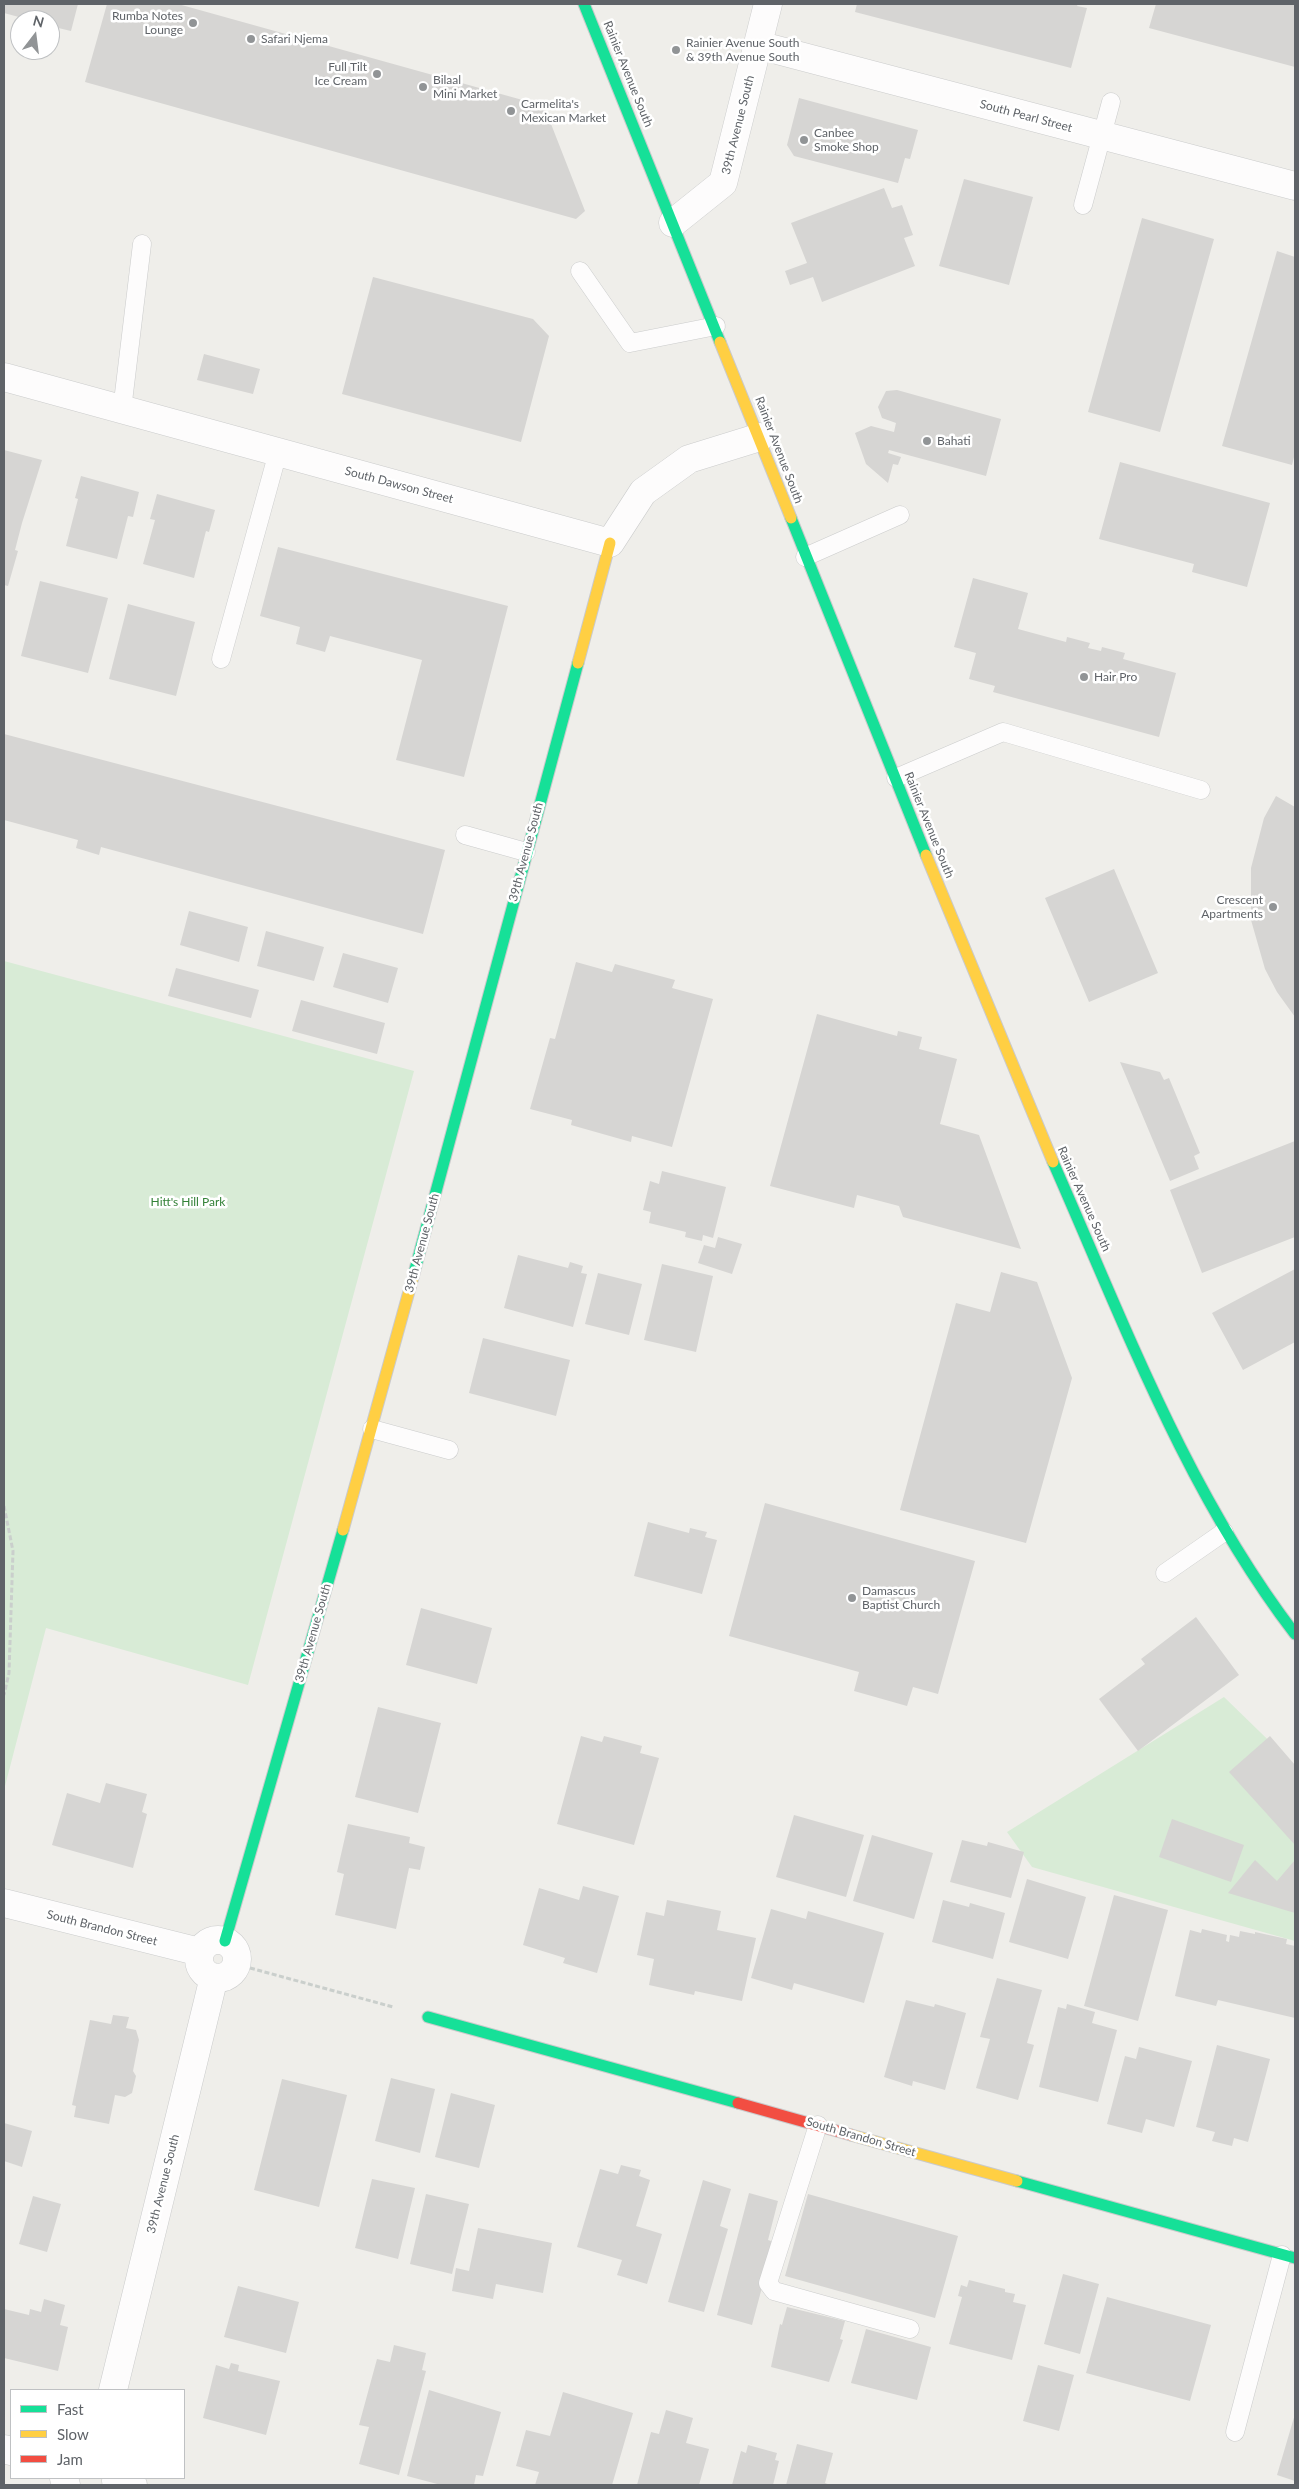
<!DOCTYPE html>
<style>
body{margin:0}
#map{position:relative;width:1299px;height:2489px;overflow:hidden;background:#efeeea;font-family:Lato,sans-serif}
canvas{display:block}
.frame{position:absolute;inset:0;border:5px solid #5f6368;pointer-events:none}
.legend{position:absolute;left:10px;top:2389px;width:175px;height:90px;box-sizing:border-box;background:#fff;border:1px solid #bfc1c3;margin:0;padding:6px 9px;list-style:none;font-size:15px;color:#5f6368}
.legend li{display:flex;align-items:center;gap:10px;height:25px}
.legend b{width:25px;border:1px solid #bfc1c3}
.north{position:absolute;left:10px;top:10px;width:50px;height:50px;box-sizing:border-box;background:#fff;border:1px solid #bfc1c3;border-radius:50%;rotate:15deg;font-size:14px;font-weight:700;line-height:20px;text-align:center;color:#5f6368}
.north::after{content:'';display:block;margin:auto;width:18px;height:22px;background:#919496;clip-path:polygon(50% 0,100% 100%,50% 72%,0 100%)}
</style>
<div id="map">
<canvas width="1299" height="2489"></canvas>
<div class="frame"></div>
<ul class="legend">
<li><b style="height:6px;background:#16e098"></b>Fast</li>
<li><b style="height:6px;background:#ffcf43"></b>Slow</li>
<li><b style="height:6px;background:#f24e42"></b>Jam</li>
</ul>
<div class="north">N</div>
</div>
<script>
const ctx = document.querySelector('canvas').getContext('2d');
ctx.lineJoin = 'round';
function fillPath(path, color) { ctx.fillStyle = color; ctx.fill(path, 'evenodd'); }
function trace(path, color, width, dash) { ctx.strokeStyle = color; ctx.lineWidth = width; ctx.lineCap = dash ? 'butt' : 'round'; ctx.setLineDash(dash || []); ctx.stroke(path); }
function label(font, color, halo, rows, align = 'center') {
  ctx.font = font + ' Lato,sans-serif'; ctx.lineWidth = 5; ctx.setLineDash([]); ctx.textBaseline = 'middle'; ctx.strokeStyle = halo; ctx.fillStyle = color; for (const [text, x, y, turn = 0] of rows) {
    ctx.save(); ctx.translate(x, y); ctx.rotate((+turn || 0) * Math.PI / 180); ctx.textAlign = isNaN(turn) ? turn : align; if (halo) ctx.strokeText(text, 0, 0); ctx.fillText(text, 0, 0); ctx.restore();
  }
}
fillPath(new Path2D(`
 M4 961 414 1071 248 1685 46 1628 4 1790Z
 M1224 1697 1295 1766V1941L1032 1867 1007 1832Z`), '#d8ebd6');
fillPath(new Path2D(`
 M4 4H78L71 31 50 26V20H30L4 13Z
 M107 4H178L544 106 585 211 576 219 85 82Z
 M857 4H1078L1077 6 1087 8 1071 68 855 12Z
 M1156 4H1295V67L1149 28Z
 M799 98 918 130 910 159 905 158 898 183 794 156 787 145Z
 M964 179 1033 197 1009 285 939 266Z
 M884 188 892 208 902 205 913 235 904 238 915 266 822 302 813 277 790 285 785 271 807 263 791 223Z
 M1142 218 1214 239 1160 432 1088 412Z
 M1277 251 1295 257V453L1292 465 1222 446Z
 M373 277 533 319 549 336 521 442 342 394Z
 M204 354 260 369 253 394 197 380Z
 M897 390 1001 419 986 476 889 450 888 453 901 457 898 465 893 464 888 483 866 464 855 433 871 426 894 432 896 423 882 418 878 407 886 391Z
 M4 450 42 460 22 523 15 550 18 551 8 586 4 585Z
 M1120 462 1270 503 1247 587 1192 572 1194 564 1099 539Z
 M81 476 139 492 133 517 128 516 117 559 66 546 78 499 75 498Z
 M157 494 215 510 209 532 206 531 194 578 143 564 155 520 150 519Z
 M278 547 508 606 464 777 396 760 422 660 330 636 325 652 296 644 300 627 260 616Z
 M973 578 1028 593 1018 629 1066 642 1067 637 1090 643 1088 648 1101 651 1102 647 1125 653 1123 659 1176 673 1159 737 993 692 995 686 969 679 976 653 954 647Z
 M40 581 108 598 88 673 21 656Z
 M128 604 195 622 176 696 109 679Z
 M4 734 445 850 423 934 101 847 99 855 76 848 78 840 4 820Z
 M1276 796 1295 807V1017L1277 992 1265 969 1251 920V868L1264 818Z
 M1114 869 1158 973 1089 1002 1045 898Z
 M189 911 248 927 239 962 180 945Z
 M266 931 324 947 314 981 257 966Z
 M343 953 398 968 388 1003 333 987Z
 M576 962 612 972 615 964 675 980 672 988 713 999 672 1147 632 1136 631 1142 571 1125 572 1120 530 1109 550 1038 555 1039Z
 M176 968 259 990 251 1018 168 996Z
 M301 1000 385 1023 377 1054 292 1031Z
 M817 1014 897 1036 898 1031 922 1037 919 1049 957 1059 940 1124 979 1135 1021 1249 903 1217 899 1206 857 1195 854 1208 770 1186Z
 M1120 1062 1160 1072 1164 1080 1169 1078 1200 1153 1194 1156 1199 1169 1170 1181Z
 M1295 1141V1237L1202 1273 1170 1190Z
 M662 1171 726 1187 713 1238 703 1235 702 1241 685 1237 686 1232 649 1223 651 1212 643 1210 650 1181 659 1184Z
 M718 1237 742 1244 732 1274 698 1263 704 1245 715 1248Z
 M518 1255 568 1268 570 1262 583 1266 581 1273 587 1274 573 1327 504 1308Z
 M662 1264 713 1276 696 1352 644 1340Z
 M1295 1269V1342L1243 1370 1212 1313Z
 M1001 1272 1037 1282 1072 1378 1026 1543 900 1510 956 1303 990 1312Z
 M598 1273 642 1284 629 1335 585 1324Z
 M483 1338 570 1360 556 1416 469 1393Z
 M765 1503 975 1561 938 1694 913 1687 907 1706 854 1691 859 1672 729 1636Z
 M648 1522 689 1533 690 1528 707 1532 705 1537 717 1540 702 1594 634 1576Z
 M421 1608 492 1628 477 1684 406 1665Z
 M1196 1617 1239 1675 1138 1751 1099 1699 1145 1664 1141 1659Z
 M378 1707 441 1723 418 1813 355 1797Z
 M581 1736 602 1742 604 1736 642 1746 640 1753 659 1758 634 1845 557 1824Z
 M1270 1736 1295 1765V1845L1229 1772Z
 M106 1783 147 1794 142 1812 147 1814 133 1868 52 1845 67 1793 100 1803Z
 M794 1815 864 1835 846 1897 776 1877Z
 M1172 1819 1244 1845 1231 1882 1159 1857Z
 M348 1824 410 1837 409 1843 425 1847 420 1870 409 1868 396 1929 335 1915 344 1874 337 1872Z
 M872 1835 933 1853 914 1919 853 1901Z
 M962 1840 987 1846 988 1842 1024 1852 1011 1898 950 1882Z
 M1255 1860 1277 1881 1295 1860V1913L1228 1893Z
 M1027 1879 1086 1897 1068 1959 1009 1942Z
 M583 1886 619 1896 597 1973 563 1963 565 1958 523 1945 539 1888 579 1900Z
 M1114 1895 1168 1910 1138 2021 1084 2006Z
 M667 1900 721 1911 717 1930 756 1938 742 2001 695 1991 694 1995 649 1985 654 1959 637 1955 646 1912 664 1916Z
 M943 1900 969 1907 970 1903 1005 1913 993 1959 932 1942Z
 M771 1909 806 1919 808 1911 884 1933 864 2003 794 1983 792 1990 751 1978Z
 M1202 1929 1227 1935 1226 1941 1229 1942 1230 1935 1239 1937 1240 1931 1255 1934V1932L1287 1939 1286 1944 1295 1946V2018L1218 2000 1216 2006 1175 1996 1190 1930 1201 1933Z
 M997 1978 1042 1990 1027 2043 1034 2045 1018 2100 976 2088 990 2039 980 2037Z
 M906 2000 934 2007 935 2004 966 2013 945 2090 913 2081 912 2086 884 2077Z
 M1067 2004 1095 2012 1092 2023 1117 2030 1098 2102 1039 2087 1058 2007 1066 2009Z
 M113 2015 129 2017 126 2028 136 2030 139 2040 133 2071 136 2076 132 2093 125 2097 115 2095 109 2124 74 2117 76 2106 72 2105 90 2020 111 2024Z
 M1217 2045 1270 2059 1248 2142 1234 2138 1232 2146 1212 2141 1215 2132 1196 2127Z
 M1139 2047 1192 2061 1174 2127 1146 2119 1142 2133 1107 2124 1125 2056 1136 2059Z
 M391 2078 435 2089 420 2153 375 2141Z
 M282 2079 347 2095 319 2207 254 2190Z
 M451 2093 495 2105 479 2168 435 2157Z
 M4 2123 32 2131 22 2167 4 2161Z
 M621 2165 641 2170 639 2176 650 2180 636 2226 662 2234 647 2284 617 2275 622 2260 577 2247 600 2169 618 2174Z
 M372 2179 415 2188 398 2259 355 2248Z
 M703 2180 731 2189 720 2226 728 2229 704 2312 668 2302Z
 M749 2193 778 2201 768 2240 774 2242 752 2325 717 2315Z
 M426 2194 469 2204 452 2274 410 2264Z
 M808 2194 958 2236 935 2318 785 2276Z
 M33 2196 61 2204 47 2252 19 2244Z
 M478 2228 552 2243 543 2293 496 2284 493 2299 452 2291 456 2268 469 2271Z
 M1063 2274 1099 2284 1080 2354 1044 2344Z
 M969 2280 1005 2289V2292L1015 2294 1013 2302 1026 2305 1012 2360 949 2344 962 2297 958 2296 961 2285 967 2287Z
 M238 2286 299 2302 286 2353 224 2337Z
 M1107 2297 1211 2325 1190 2401 1086 2373Z
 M44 2299 65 2305 60 2325 68 2327 58 2371 4 2358V2309L29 2315 30 2309 41 2312Z
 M787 2307 845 2321 840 2339 843 2340 829 2382 771 2367 780 2324 782 2325Z
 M866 2329 931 2347 917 2400 851 2383Z
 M394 2345 426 2353 422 2370 426 2371 399 2475 359 2464 369 2427 359 2425 377 2359 390 2362Z
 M231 2363 239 2365 238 2371 280 2381 266 2435 203 2418 216 2365 229 2369Z
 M1038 2365 1074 2375 1059 2431 1023 2421Z
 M429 2390 501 2412 483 2476 476 2475 474 2485H441L407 2476Z
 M563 2392 633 2413 612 2485H535L539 2472 516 2466 526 2430 550 2436Z
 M666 2410 693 2418 686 2443 709 2449 699 2485H637L651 2432 659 2434Z
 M1295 2414V2481L1277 2475Z
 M797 2444 833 2453 825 2483 830 2485H786Z
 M748 2445 777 2453 775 2460 779 2461 773 2485H732L741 2451 746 2453Z`), '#d6d5d3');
const lane = new Path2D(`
 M1083 205 1111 102
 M580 271 630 343 716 326
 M122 410 142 244
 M805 557 900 515
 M221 659 278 452
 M896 778 1003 732 1201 790
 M465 835 526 852
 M372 1429 449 1450
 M1165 1573 1224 1532
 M818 2125 768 2283 774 2291 910 2329
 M1235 2432 1282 2255`);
const street = new Path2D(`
 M758 45 1295 186
 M673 223 723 183 768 4
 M4 377 610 543 643 492 689 459 760 437
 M4 1903 200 1952
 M199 1959a19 19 0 1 1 38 0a19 19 0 1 1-38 0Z
 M113 2390 214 1977
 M4 2449 11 2451
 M64 2478 66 2485
 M116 2481 133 2485`);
const fast = new Path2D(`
 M584 4 720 342
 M791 518 926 855
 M1053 1162C1124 1323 1187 1493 1295 1634
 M413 1277 578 663
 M225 1941 343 1530
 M428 2017 738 2103
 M1017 2181 1295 2258`);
const slow = new Path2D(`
 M720 342 791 518
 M578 663 610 543
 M926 855 1053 1162
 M343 1530 413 1277
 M851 2135 1017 2181`);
const jam = new Path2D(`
 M738 2103 851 2135`);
trace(lane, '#cbcccc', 19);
trace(street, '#cbcccc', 29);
trace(fast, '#cacacb', 13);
trace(slow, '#cacacb', 13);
trace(jam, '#cacacb', 13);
trace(new Path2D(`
 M4 1506 13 1551 9 1673 4 1695
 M250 1968 393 2007`), '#cacfcc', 3, [5, 2.5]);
trace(lane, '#fdfcfc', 18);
trace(street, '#fdfcfc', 28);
trace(fast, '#16e098', 11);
trace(slow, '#ffcf43', 11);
trace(jam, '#f24e42', 11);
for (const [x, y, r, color] of [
 [193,23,5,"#919496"],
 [251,39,5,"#919496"],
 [676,50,5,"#919496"],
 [377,74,5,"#919496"],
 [423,87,5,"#919496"],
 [511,111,5,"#919496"],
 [804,140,5,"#919496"],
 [927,441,5,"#919496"],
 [1084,677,5,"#919496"],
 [1273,907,5,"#919496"],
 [852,1598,5,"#919496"]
]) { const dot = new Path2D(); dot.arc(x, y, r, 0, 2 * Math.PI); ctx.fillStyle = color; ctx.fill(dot); trace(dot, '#fff', 2); }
label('12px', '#5f6368', '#fff', [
 ["Rumba Notes",183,16,"right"],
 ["Lounge",183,30,"right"],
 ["Safari Njema",261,39],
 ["Rainier Avenue South",686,43],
 ["& 39th Avenue South",686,57],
 ["Full Tilt",367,67,"right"],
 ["Ice Cream",367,81,"right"],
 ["Bilaal",433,80],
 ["Mini Market",433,94],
 ["Carmelita's",521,104],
 ["Mexican Market",521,118],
 ["Canbee",814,133],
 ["Smoke Shop",814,147],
 ["Bahati",937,441],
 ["Hair Pro",1094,677],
 ["Crescent",1263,900,"right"],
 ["Apartments",1263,914,"right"],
 ["Damascus",862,1591],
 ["Baptist Church",862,1605]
], 'left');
label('12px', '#5f6368', '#fff', [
 ["Rainier Avenue South",628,74,68],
 ["South Pearl Street",1026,116,15],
 ["39th Avenue South",738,125,-76],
 ["Rainier Avenue South",779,450,69],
 ["South Dawson Street",399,485,15],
 ["Rainier Avenue South",929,825,68],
 ["39th Avenue South",526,852,-75],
 ["Rainier Avenue South",1084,1199,66],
 ["39th Avenue South",422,1243,-75],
 ["39th Avenue South",313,1633,-74],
 ["South Brandon Street",102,1928,14],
 ["South Brandon Street",861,2137,16],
 ["39th Avenue South",163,2184,-76]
]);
label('12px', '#348238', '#fff', [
 ["Hitt's Hill Park",188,1202]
]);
</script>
